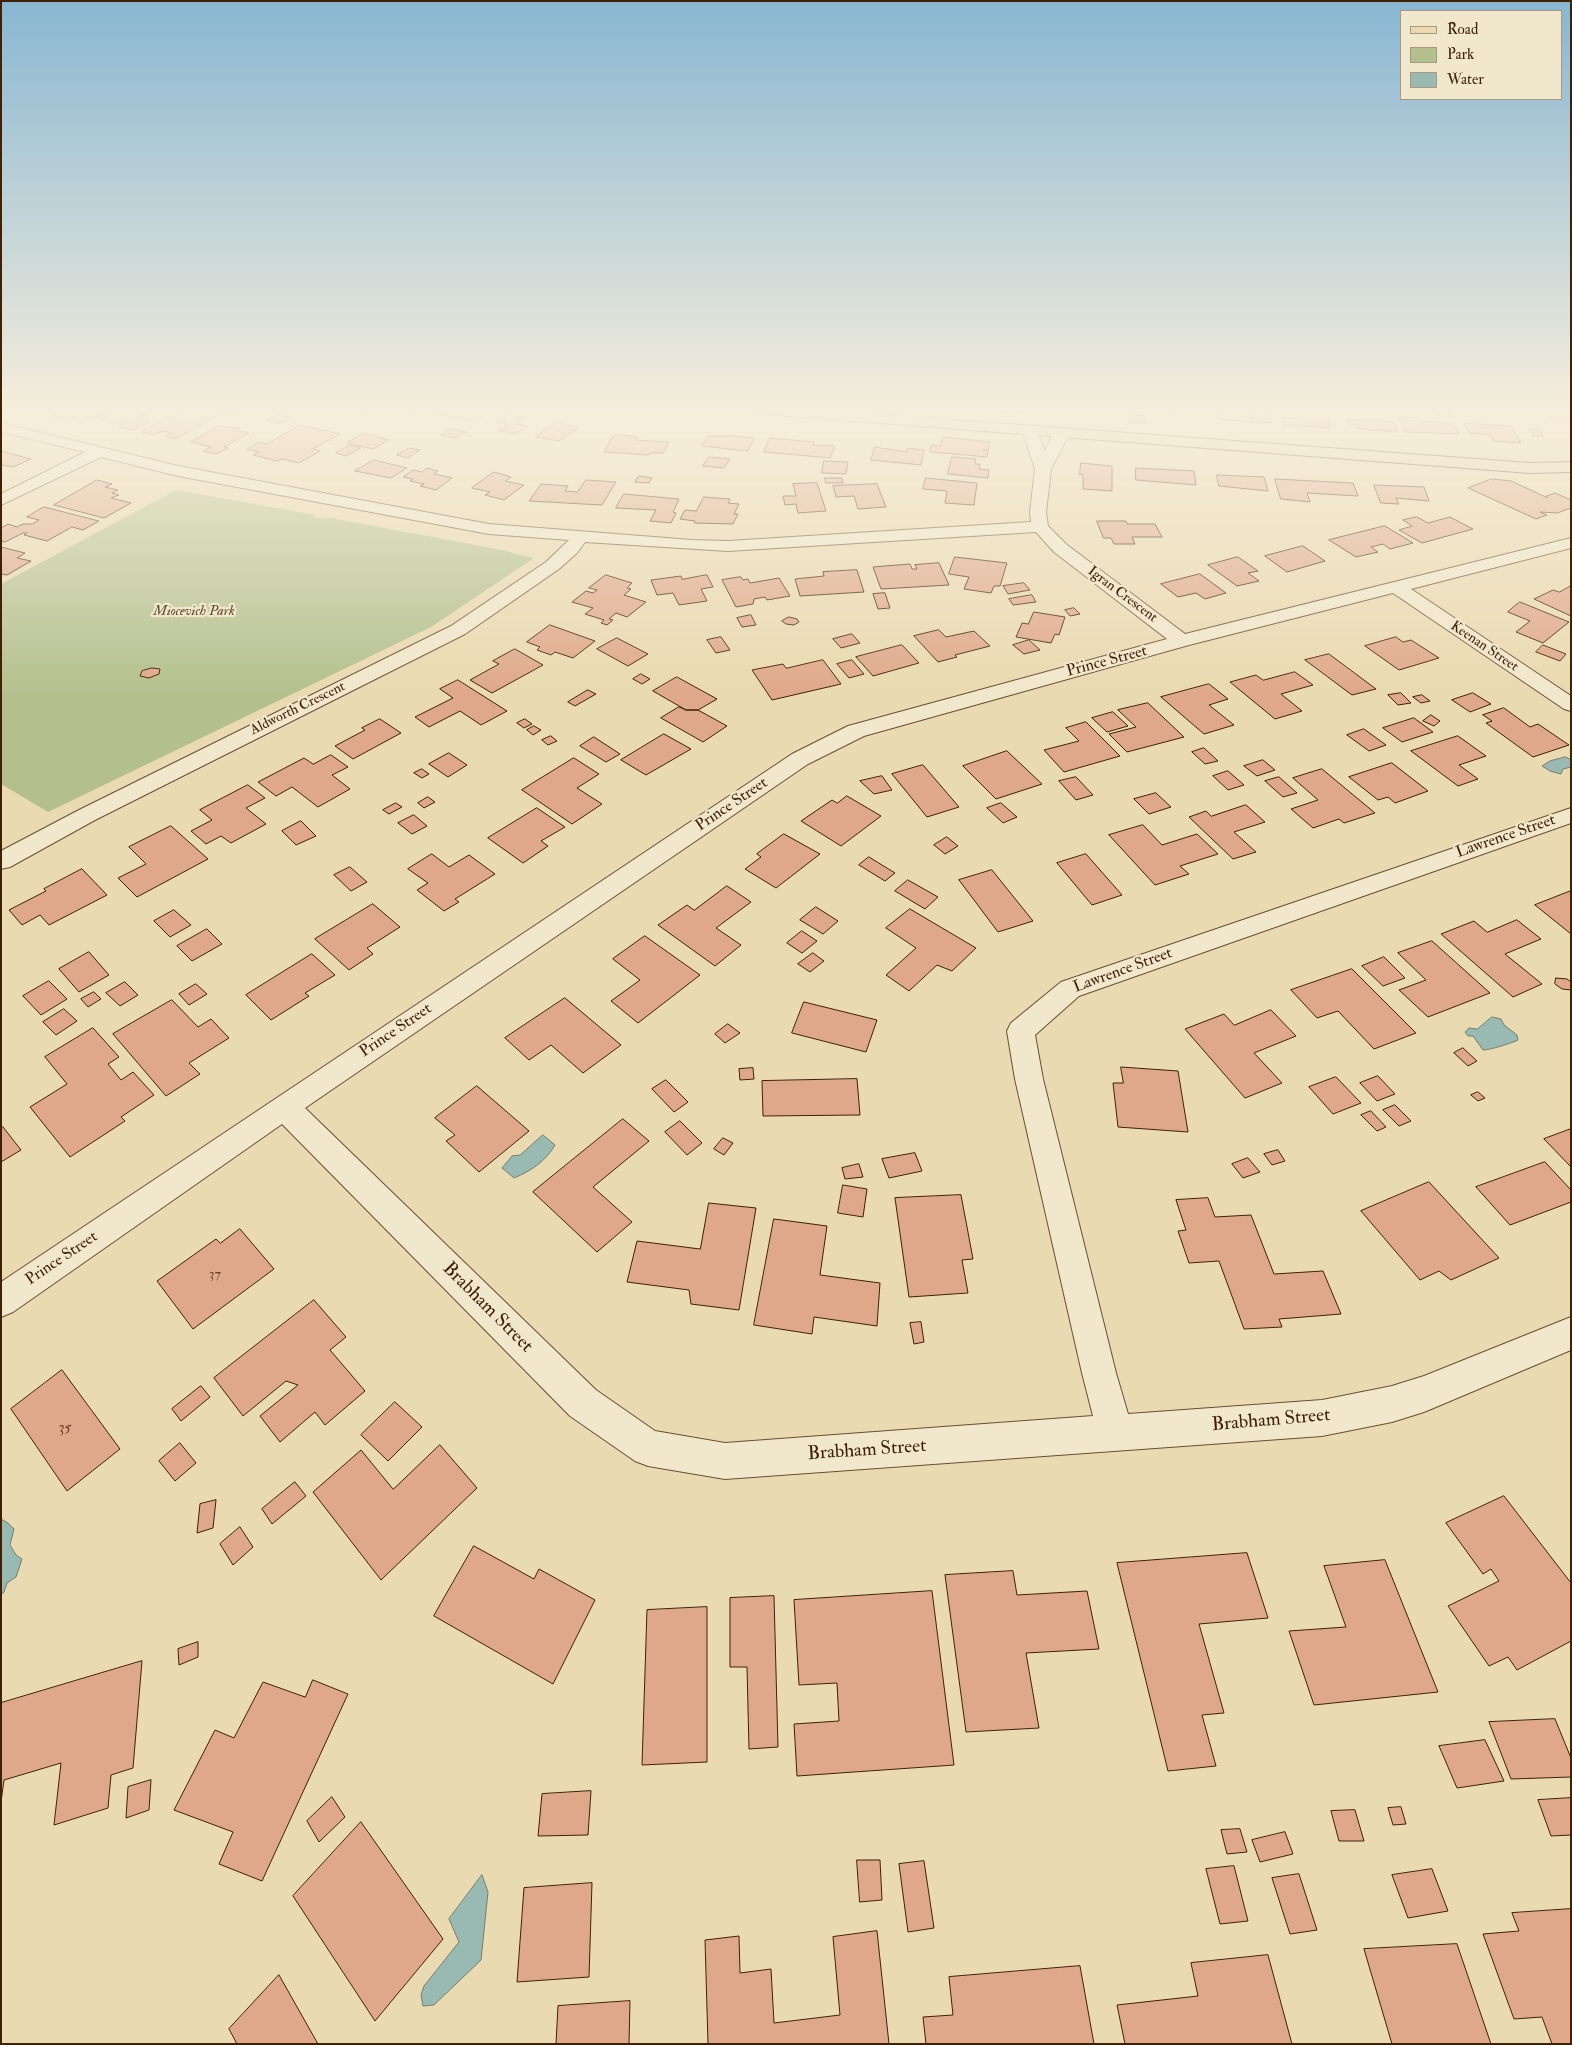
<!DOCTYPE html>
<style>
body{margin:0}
#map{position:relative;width:1572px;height:2045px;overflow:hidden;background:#eadab1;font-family:"IM FELL Double Pica",serif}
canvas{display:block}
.frame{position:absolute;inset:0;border:2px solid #3f2105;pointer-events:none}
.legend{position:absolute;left:1400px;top:10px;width:162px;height:90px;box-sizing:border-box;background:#f1e7cc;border:1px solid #aa987c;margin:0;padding:6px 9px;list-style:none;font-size:15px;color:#3f2105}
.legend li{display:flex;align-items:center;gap:10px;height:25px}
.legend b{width:25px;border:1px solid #aa987c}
</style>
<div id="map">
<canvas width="1572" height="2045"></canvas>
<div class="frame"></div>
<ul class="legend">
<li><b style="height:6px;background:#eadab1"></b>Road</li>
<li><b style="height:14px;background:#b3c08e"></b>Park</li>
<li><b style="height:14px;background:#99bab2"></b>Water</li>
</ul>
</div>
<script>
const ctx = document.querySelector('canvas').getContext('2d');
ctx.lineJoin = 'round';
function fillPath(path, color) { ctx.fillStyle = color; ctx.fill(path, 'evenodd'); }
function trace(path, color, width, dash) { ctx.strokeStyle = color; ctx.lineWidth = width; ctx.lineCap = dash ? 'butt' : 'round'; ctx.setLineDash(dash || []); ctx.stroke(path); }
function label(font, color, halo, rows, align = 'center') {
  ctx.font = font + ' "IM FELL Double Pica",serif'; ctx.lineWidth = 4.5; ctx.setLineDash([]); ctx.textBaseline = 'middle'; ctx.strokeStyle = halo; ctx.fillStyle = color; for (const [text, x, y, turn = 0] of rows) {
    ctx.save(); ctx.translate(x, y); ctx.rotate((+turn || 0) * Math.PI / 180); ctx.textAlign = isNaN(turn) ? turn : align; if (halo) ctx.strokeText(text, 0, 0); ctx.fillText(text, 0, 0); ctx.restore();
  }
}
fillPath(new Path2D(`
 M176 490 316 515 313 517 324 519 326 517 507 551 515 554 534 558 431 627 48 812 1 784V584Z`), '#b3c08e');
const water = new Path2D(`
 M1566 757 1571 760V767L1563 769 1561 774 1550 771 1542 766 1550 761Z
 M1492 1017 1501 1019 1504 1025 1517 1035 1518 1040C1512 1043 1490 1050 1483 1050L1473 1036H1468L1465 1032 1469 1028 1477 1029Z
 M543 1135 555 1145C546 1161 531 1171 514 1178L502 1168 512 1156 520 1155Z
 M1 1519 8 1523 14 1529 10 1545 16 1555 22 1559 16 1577 7 1583 4 1592 1 1595Z
 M482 1875 488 1892 481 1960 434 2005 423 2006 421 1995 424 1986 459 1942 449 1919Z`);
fillPath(water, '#99bab2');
trace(water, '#757d6d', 1);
const building = new Path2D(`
 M67 409H112L114 410 94 419 79 415 67 421 50 417Z
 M121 409H155L142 415 148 416 141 420 150 422 134 430 119 427 127 423 99 420Z
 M225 409H243L232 415 220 412Z
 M349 409H372L362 414 346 411Z
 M390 409H425L415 415Z
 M445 409H473L472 410 487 413 473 422 437 414Z
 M1005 409 1023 410V413L1005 412Z
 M1154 409H1196V412L1173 410V414L1155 413Z
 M1221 409H1248L1252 422 1217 419 1216 413 1222 414Z
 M1297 409H1325L1331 428 1283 425 1281 417 1299 418Z
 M1435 409 1449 410 1453 417 1439 416Z
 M196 410 219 415 175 439 166 436 171 433 162 431 154 435 141 432 168 417 172 418 183 413 189 414Z
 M1544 411 1571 412V420L1551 419Z
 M1252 413 1268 414 1271 423 1254 422Z
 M279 415 291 418 279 424 267 420Z
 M507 415 525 418 516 424 528 426 516 434 498 430 506 424 496 422Z
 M1128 415 1145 416 1146 424 1129 423Z
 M1398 416 1418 418 1420 421 1453 423 1459 434 1406 432Z
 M1348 419 1393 422 1398 432 1359 429 1358 425 1350 424Z
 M556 422 579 427 559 441 536 437Z
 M1464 423 1511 426 1521 443 1494 441 1491 435 1470 433Z
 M301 425 340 434 313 449 320 451 299 463 282 459 277 461 253 455 259 452 247 449 259 442 266 444Z
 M220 426 240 428 236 430 249 433 224 447 228 448 217 454 203 451 211 447 191 442Z
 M452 428 466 432 455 438 441 435Z
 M1530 429H1539L1543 436H1534Z
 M364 433 389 440 373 449 347 443Z
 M621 435 638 437 636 440 669 442 663 453H650L649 455 604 452 613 436Z
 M709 436H731L754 438 748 451 702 446Z
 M943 437 990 442 989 449 983 450H988L987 457 930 452 931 445 941 446Z
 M770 438 814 442 813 445 835 446 830 458 764 452Z
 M350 445 361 448 346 456 336 453Z
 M875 447 907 452V448L924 450 921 465 871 460Z
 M409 448 420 450 408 458 397 455Z
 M1 451 31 459 13 467 1 465Z
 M709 457 730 459 724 468 703 466Z
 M952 457 976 459 975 464H980L979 469 989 470 988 478 948 474Z
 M374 460 407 468 391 478 355 471Z
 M824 461 848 462 846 474 822 473Z
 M1081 463 1112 466V491L1083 489V474L1080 475Z
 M427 468 438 471 434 474 452 478 436 490 420 486 424 484 410 481 413 479 403 477 413 470 422 472Z
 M1136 468 1194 471 1196 485 1136 480Z
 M494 472 511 477 505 481 524 485 504 500 485 495 490 492 472 488Z
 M1217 475 1264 477 1268 491 1219 486Z
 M639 476 652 478 649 483 635 482Z
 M825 478H842L843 483H826Z
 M926 478 977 483 974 505 945 503 947 491 923 489Z
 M1275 479 1353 483 1358 496 1307 493 1310 502 1281 499Z
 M1492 479 1511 481 1548 498 1546 496 1555 493 1571 500V508L1557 513 1540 512 1547 515 1536 519 1468 488Z
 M97 480 112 484 105 487 118 490 112 493 119 495 111 498 131 503 104 518 54 505Z
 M586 480 616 482 602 505 529 501 541 484 568 486 565 491 577 492Z
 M817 483 826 511 798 513 796 504 785 505 783 496H796L793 484Z
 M877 484 886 507 858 509 854 496 836 497 833 486Z
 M1374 485 1424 487 1429 501 1396 498 1399 504 1381 503Z
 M624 494 679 499 673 512 676 513 671 523 650 521 656 510 616 508Z
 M704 497 730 499 728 503 739 504 734 514H738L733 524 694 523 695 521 680 519 685 510 696 511Z
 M44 507 99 521 83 530 72 527 47 541 24 535 27 533H23L5 542 1 541V528L8 524 17 527 23 524H32L39 520 27 517Z
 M1417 517 1428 523 1450 517 1473 529 1422 543 1399 530 1412 526 1403 520Z
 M1097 521H1126L1127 524H1155L1162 537H1132L1135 544H1114L1111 538H1104Z
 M1385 526 1413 543 1390 549 1383 544 1371 547 1378 552 1356 557 1329 540Z
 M1303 546 1325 561 1287 572 1265 556Z
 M1 547 25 553 17 558 31 561 7 575 1 574Z
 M955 557 1007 563 1000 586H994L991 593 964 589 969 577 949 574Z
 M1238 557 1258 571 1248 573 1259 581 1237 586 1208 565Z
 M939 563 949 585 881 589 873 567 910 564 912 569H917L915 565Z
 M857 570 864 592 800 596 795 579 824 576 823 572Z
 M1200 574 1226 593 1205 599 1196 593 1178 597 1161 584Z
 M606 575 632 583 627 588 631 589 624 595 646 602 627 617 616 613 609 619 613 620 607 625 601 623 604 620 585 614 593 608 572 602 586 591 593 593 597 590 589 588Z
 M707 575 713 587 701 589 707 601 679 605 673 593 657 595 651 580 681 576 682 579Z
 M741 577 743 580 748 579 750 583 779 578 790 596 767 600 765 597 754 599 753 604 736 607 722 580Z
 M1024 583 1030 590 1008 594 1003 586Z
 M1571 586V616L1534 599 1553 590 1559 592Z
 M885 593 890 608 878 609 873 594Z
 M1032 595 1036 602 1013 605 1009 599Z
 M1520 602 1569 622 1543 643 1516 632 1530 621 1508 612Z
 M1074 608 1080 614 1070 616 1065 610Z
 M1034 612 1065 617 1059 635 1055 634 1051 643 1016 637 1022 623 1028 624Z
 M751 615 756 625 742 627 737 618Z
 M789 617 797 619 799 622 794 625 786 624 782 621Z
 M550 625 595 641 573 658 555 652 551 655 537 650 540 647 527 642Z
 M939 630 946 637 974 631 990 646 955 655 957 657 938 662 914 636Z
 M852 634 860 643 841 648 833 639Z
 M721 637 730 650 716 653 707 640Z
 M1396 637 1403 642 1411 640 1439 658 1399 670 1365 646Z
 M617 638 648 654 628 666 597 649Z
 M1029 640 1040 650 1024 654 1013 645Z
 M902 645 919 663 873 676 856 657Z
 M1543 645 1566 654 1560 661 1536 652Z
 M515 649 543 665 492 693 470 680 499 664 493 661Z
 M1329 654 1376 689 1352 695 1305 660Z
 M823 660 841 684 772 700 752 670 783 664 786 668Z
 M852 660 864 674 849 678 837 664Z
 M152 668 160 669 159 674 149 678 140 676 142 671Z
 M1295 672 1313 685 1281 694 1302 711 1275 719 1230 682 1256 675 1263 680Z
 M641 674 650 679 642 684 633 679Z
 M677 677 717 699 698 710H686L653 691Z
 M458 680 507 711 481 725 460 711 429 727 415 717 453 698 440 689Z
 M1209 684 1228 699 1209 705 1234 725 1204 734 1161 697Z
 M588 690 596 694 575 706 568 702Z
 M1401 693 1411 703 1398 705 1388 695Z
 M1473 693 1491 704 1470 712 1452 700Z
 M1422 695 1430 701 1421 703 1413 697Z
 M1148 703 1184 737 1127 752 1109 734 1136 727 1118 710Z
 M679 707 686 710H698L727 726 703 742 661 718Z
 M1504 708 1530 727 1538 724 1569 745 1533 757 1486 723 1492 721 1483 715Z
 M1113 712 1128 726 1107 732 1092 718Z
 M1431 715 1440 721 1434 726 1423 721Z
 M1414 718 1433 732 1402 742 1383 728Z
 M380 719 401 733 353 759 335 746 365 730 362 728Z
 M525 719 532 724 524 728 517 723Z
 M1086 722 1120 756 1064 772 1044 750 1079 741 1066 728Z
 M534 726 541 730 533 735 527 730Z
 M1364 729 1386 745 1369 751 1347 735Z
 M664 734 691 749 646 775 621 760Z
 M551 736 557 741 548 745 542 740Z
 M1458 736 1486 756 1459 765 1478 779 1458 786 1411 751Z
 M594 737 620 754 606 762 580 746Z
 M1204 748 1218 761 1205 764 1192 752Z
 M1007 751 1042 784 996 799 963 766Z
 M449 753 467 765 448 777 429 764Z
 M331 755 348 767 332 775 350 789 318 807 292 787 276 796 258 782 304 758 313 764Z
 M574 758 599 774 577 788 602 804 572 824 522 790Z
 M1263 760 1275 770 1257 776 1244 766Z
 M1392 763 1428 791 1395 803 1388 797 1378 800 1349 777Z
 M923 765 959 807 927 817 892 774Z
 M422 769 429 774 422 778 414 773Z
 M1322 769 1375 813 1344 823 1339 819 1313 828 1291 809 1318 800 1293 778Z
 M1228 771 1244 785 1228 790 1213 776Z
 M882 776 892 790 874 794 860 781Z
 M1076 777 1093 795 1076 800 1059 781Z
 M1279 777 1297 793 1283 797 1265 781Z
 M248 785 265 798 246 808 266 824 231 843 221 836 206 844 191 831 212 820 200 810Z
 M1156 793 1171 807 1149 814 1134 799Z
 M847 796 881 816 841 846 801 821 832 800 837 803Z
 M428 797 435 802 424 808 418 803Z
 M396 803 402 807 389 814 383 810Z
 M1001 803 1017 817 1003 823 987 808Z
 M1246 805 1265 822 1234 832 1256 852 1233 859 1189 817 1206 811 1211 816Z
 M537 808 565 827 541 841 548 846 523 863 488 838Z
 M414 815 427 826 412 834 398 823Z
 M301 821 316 836 296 845 282 831Z
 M1143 825 1162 845 1197 834 1218 854 1180 866 1189 874 1155 885 1109 835Z
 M171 826 208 859 137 897 118 878 146 864 129 847Z
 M784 834 820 854 776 888 745 869 761 857 757 854Z
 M947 837 958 846 945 854 934 845Z
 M432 854 449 867 469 855 495 874 455 899 459 902 444 911 417 890 428 883 408 869Z
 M1086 854 1122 895 1092 905 1057 863Z
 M869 857 895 873 885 881 859 865Z
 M350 867 367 882 351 891 334 875Z
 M82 869 107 895 49 925 40 915 22 925 9 910 46 891 44 889Z
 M992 870 1033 921 998 932 959 880Z
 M908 880 938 897 925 909 895 891Z
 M727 886 751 902 716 928 741 945 715 966 658 925 687 905 694 910Z
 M1571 891V934L1535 905Z
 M373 904 400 927 367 948 373 954 349 970 315 939Z
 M816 907 838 921 823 934 800 920Z
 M910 909 976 948 952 971 937 965 909 991 886 975 916 948 886 928Z
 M174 910 191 925 170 937 154 921Z
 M1517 920 1541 939 1505 954 1542 984 1513 997 1441 934 1474 921 1487 932Z
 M207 929 222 944 192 961 177 946Z
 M802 931 817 941 802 953 787 943Z
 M645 936 700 975 638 1023 611 1001 640 980 613 959Z
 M1432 941 1490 993 1428 1017 1399 990 1426 980 1398 953Z
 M89 952 109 975 79 992 59 969Z
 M813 953 824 961 810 972 798 964Z
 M312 954 335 975 305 993 309 996 271 1020 246 995Z
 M1384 957 1405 978 1383 986 1362 966Z
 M1352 969 1416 1033 1374 1049 1338 1011 1317 1018 1291 990Z
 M1556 978 1567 979 1571 982V990L1562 989 1555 984Z
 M49 981 67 999 41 1015 23 996Z
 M125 982 138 995 120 1006 106 993Z
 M196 984 207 994 189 1005 179 994Z
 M94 992 101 999 88 1007 81 999Z
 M565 998 621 1045 583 1073 551 1045 529 1060 505 1038Z
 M172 1000 198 1027 211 1019 229 1038 189 1063 200 1074 166 1096 113 1034Z
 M804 1002 877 1020 866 1052 792 1033Z
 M64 1009 77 1021 56 1035 43 1022Z
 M1271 1010 1296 1036 1254 1053 1282 1083 1245 1098 1185 1029 1224 1014 1234 1025Z
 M728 1024 740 1033 725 1043 715 1034Z
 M93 1028 119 1057 108 1064 121 1080 133 1072 154 1095 121 1117 125 1121 70 1157 30 1107 67 1084 45 1057Z
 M1463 1048 1477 1061 1468 1066 1454 1053Z
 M1121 1067 1178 1071 1188 1132 1118 1127 1113 1083H1123Z
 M753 1068 754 1079 740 1080 739 1069Z
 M1378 1076 1395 1094 1377 1101 1360 1083Z
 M1336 1077 1361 1103 1333 1114 1309 1087Z
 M857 1079 860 1115 763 1116 762 1081Z
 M666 1080 688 1102 674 1112 652 1089Z
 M477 1086 529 1131 479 1172 446 1141 455 1135 435 1118Z
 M1478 1092 1485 1098 1478 1101 1471 1095Z
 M1395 1105 1411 1121 1399 1126 1383 1110Z
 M1371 1111 1386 1127 1377 1131 1361 1115Z
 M623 1119 649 1141 593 1187 632 1222 597 1252 533 1192Z
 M680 1121 702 1143 687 1155 665 1132Z
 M3 1127 21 1150 1 1162V1128Z
 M1571 1129V1167L1544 1139Z
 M723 1138 733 1143 724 1155 714 1149Z
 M1278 1150 1285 1161 1272 1165 1264 1154Z
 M915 1153 922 1171 889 1178 882 1159Z
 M1248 1158 1260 1172 1243 1178 1232 1164Z
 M1545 1162 1571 1190V1202L1510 1225 1476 1187Z
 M859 1164 863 1177 845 1179 842 1168Z
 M1429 1182 1499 1258 1451 1280 1439 1271 1420 1280 1361 1211Z
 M843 1185 867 1189 863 1217 838 1213Z
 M961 1195 973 1259 962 1260 968 1293 909 1297 895 1198Z
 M1208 1198 1215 1217 1251 1215 1274 1274 1323 1271 1341 1314 1279 1319 1282 1327 1244 1329 1219 1261 1189 1263 1178 1231 1186 1230 1176 1200Z
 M709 1203 756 1208 739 1310 691 1304 689 1290 627 1282 637 1241 700 1249Z
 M774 1219 827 1226 820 1275 880 1283 877 1326 814 1317 812 1334 754 1325Z
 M240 1229 274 1269 193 1329 157 1281 216 1239 220 1243Z
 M314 1300 346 1337 330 1350 365 1391 325 1425 315 1412 280 1442 260 1416 298 1385 286 1381 243 1416 214 1378Z
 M921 1322 924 1342 914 1344 910 1323Z
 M62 1370 120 1449 67 1491 11 1409Z
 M201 1386 210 1397 181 1421 172 1409Z
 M395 1402 422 1427 388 1461 361 1435Z
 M180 1443 196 1463 175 1481 159 1461Z
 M440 1445 477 1488 381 1580 313 1492 361 1450 393 1489Z
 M295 1482 306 1496 272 1524 262 1509Z
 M1504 1496 1571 1583V1641L1517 1670 1508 1657 1489 1666 1448 1606 1499 1581 1491 1569 1483 1574 1446 1523Z
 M216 1500 213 1528 197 1533 200 1504Z
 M240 1527 253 1547 233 1565 220 1544Z
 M474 1546 534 1579 539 1569 595 1600 553 1684 434 1616Z
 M1247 1553 1268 1618 1199 1624 1224 1713 1202 1715 1216 1766 1168 1771 1117 1563Z
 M1385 1560 1438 1692 1314 1705 1289 1631 1346 1627 1324 1566Z
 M1013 1571 1017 1595 1087 1591 1099 1649 1026 1653 1039 1728 966 1732 945 1575Z
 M932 1591 954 1765 797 1776 794 1724 839 1721 837 1683 799 1685 794 1600Z
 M774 1596 778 1747 749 1749 747 1667H730V1598Z
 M707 1607V1762L642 1765 647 1610Z
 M198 1642V1657L179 1665 178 1649Z
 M142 1661 133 1768 111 1775 108 1808 54 1825 61 1763 4 1780 1 1802V1703Z
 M313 1680 348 1694 262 1881 219 1864 233 1832 174 1810 215 1730 234 1738 263 1682 305 1697Z
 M1555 1719 1571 1758V1777L1511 1779 1489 1722Z
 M1485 1740 1504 1781 1457 1788 1439 1746Z
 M151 1780 149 1810 126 1818 128 1787Z
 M591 1791 588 1835 538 1836 542 1794Z
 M332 1797 345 1817 319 1842 307 1821Z
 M1571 1798V1835L1551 1836 1538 1800Z
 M1401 1807 1406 1824 1393 1825 1388 1808Z
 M1355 1810 1364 1841H1339L1331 1811Z
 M361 1822 443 1939 375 2021 293 1896Z
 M1240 1829 1247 1852 1227 1854 1221 1830Z
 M1285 1832 1293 1854 1260 1862 1252 1840Z
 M857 1860H880L882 1900 860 1902Z
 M924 1861 934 1928 908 1932 899 1864Z
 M1234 1866 1248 1921 1220 1924 1206 1869Z
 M1432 1869 1448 1911 1408 1918 1392 1875Z
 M1299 1874 1317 1930 1290 1934 1272 1878Z
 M592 1883 589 1977 517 1982 524 1888Z
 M1571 1909V2044H1552L1542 2017 1514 2019 1483 1934 1519 1931 1512 1913Z
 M877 1931 889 2044H708L705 1940 739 1936 740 1973 771 1969 774 2023 840 2015 833 1937Z
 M1457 1944 1491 2044H1392L1364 1949Z
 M1268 1955 1292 2044H1125L1117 2005 1198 1996 1191 1963Z
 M1080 1966 1094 2044H926L923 2017 953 2015 949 1977Z
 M279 1975 318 2044H237L229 2029Z
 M630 2001 629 2044H556L558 2006Z`);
fillPath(building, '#dfa88a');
trace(building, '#3f2105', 1);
const street = new Path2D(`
 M1 423 178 466 489 524 692 540 728 541 1031 522 1030 512 1035 469 1022 430 1025 427H1035L1045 451C1048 444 1051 436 1055 430H1065L1068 437 1051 469 1046 512 1048 526 1066 544 1185 634 1571 538V548L1411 589 1571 696V711L1564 709 1393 593 1189 645 864 736 808 764 305 1108 596 1390 655 1431 725 1443 1093 1416 1082 1373 1015 1079 1007 1031 1011 1023 1061 982 1571 808V823L1079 996 1035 1035 1043 1079 1116 1373 1128 1414 1322 1400 1392 1386 1424 1376 1571 1317V1350L1424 1412 1392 1422 1322 1436 725 1479 648 1466 635 1461 570 1416 282 1124 13 1312 1 1317V1282L792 754 848 726 1167 639 1054 552 1036 532 728 551 585 542 577 553 559 569 465 634 95 820 10 867 1 869V851L79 810 451 626 546 562 569 540 489 534 178 476 101 457 1 505V494L85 452 1 432Z`);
const primary = new Path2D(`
 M743 409H808L1530 463 1571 462V472L1530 473 750 413 745 412Z`);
trace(street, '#6a4f30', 2);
trace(primary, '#3f2105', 2);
fillPath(street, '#f1e7cc');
fillPath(primary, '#eadab1');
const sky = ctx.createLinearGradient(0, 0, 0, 695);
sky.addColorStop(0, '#88b6d2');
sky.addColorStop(0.59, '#f6eedc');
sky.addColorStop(1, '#f6eedc00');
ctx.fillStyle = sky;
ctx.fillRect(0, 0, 1572, 695);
label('14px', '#3f2105', '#f1e7cc', [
 ["Igran Crescent",1122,595,37],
 ["Keenan Street",1484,647,34],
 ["Aldworth Crescent",298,709,-26]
]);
label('italic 14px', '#5c4927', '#f1e7cc', [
 ["Miocevich Park",194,612]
]);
label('14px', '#674326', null, [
 ["37",215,1275]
]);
label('16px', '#3f2105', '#f1e7cc', [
 ["Prince Street",1107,662,-15],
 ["Prince Street",732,805,-34],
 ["Lawrence Street",1506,837,-19],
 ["Lawrence Street",1123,971,-20],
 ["Prince Street",396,1031,-34],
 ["Prince Street",62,1259,-34]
]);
label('16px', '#674326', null, [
 ["35",65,1429]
]);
label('19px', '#3f2105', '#f1e7cc', [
 ["Brabham Street",487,1308,45],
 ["Brabham Street",1271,1421,-5],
 ["Brabham Street",867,1451,-4]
]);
</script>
